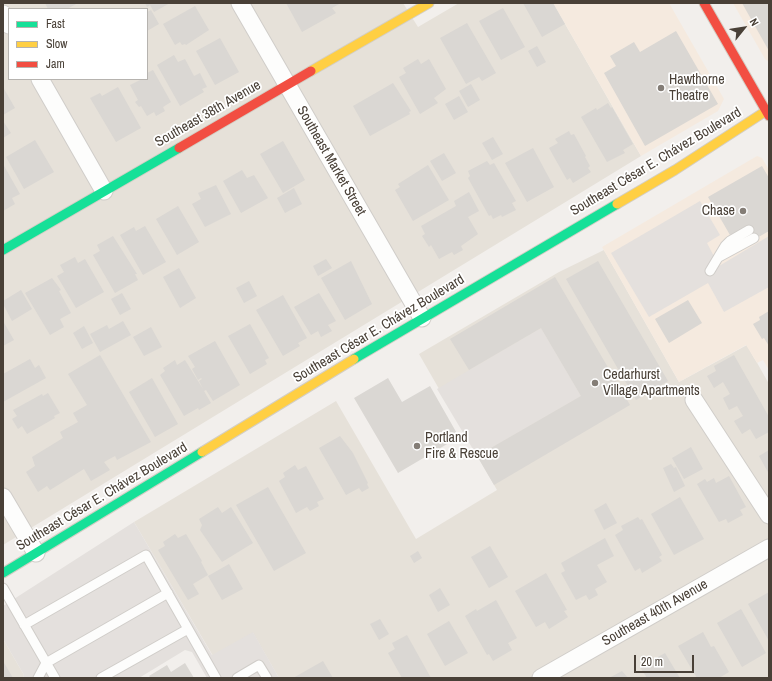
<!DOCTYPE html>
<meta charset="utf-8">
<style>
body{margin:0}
#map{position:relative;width:772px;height:681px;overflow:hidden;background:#f2efec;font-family:"Archivo Narrow",sans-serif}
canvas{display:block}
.frame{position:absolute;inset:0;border:4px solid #494037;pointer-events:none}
.legend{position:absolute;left:8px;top:8px;width:140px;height:72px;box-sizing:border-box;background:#fff;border:1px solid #b6b3af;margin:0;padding:5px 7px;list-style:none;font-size:12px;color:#494037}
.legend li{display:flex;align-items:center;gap:8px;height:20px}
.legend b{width:20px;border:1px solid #b6b3af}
.north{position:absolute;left:724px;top:8px;width:40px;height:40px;-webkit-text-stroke:3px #fff;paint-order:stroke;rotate:60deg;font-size:11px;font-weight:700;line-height:16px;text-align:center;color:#494037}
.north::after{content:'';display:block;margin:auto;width:14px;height:18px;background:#494037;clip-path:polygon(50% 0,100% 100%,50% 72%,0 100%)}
.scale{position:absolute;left:634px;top:655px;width:60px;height:18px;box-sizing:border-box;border:2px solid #494037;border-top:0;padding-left:5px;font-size:12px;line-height:14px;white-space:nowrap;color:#494037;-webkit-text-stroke:3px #fff;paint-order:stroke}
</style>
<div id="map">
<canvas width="772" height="681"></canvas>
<div class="frame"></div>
<ul class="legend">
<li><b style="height:5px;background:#16e098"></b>Fast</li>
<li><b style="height:5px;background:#ffcf43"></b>Slow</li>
<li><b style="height:5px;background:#f24e42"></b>Jam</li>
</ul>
<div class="north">N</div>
<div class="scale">20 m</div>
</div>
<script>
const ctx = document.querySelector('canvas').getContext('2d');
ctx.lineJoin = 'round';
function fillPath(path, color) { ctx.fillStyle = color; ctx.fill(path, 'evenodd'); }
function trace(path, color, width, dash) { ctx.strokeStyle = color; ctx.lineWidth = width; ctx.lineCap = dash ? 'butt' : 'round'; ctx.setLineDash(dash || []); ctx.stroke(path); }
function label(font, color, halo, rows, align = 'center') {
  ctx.font = font + ' "Archivo Narrow",sans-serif'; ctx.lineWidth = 3.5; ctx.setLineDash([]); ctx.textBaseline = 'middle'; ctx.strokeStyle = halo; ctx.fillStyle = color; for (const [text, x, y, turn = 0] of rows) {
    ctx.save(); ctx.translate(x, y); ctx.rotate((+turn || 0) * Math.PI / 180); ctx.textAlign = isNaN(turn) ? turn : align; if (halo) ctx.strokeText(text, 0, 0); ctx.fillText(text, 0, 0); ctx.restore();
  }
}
fillPath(new Path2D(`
 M3 3H403L418 27 459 3H553L641 156 3 545ZM9 9H147V79H9Z
 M604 250 679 382 747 345 769 384V678H279L253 633 213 656 134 522 336 401 416 539 497 490 419 354 559 272Z
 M3 639 24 675 23 678H3Z`), '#e6e1d9');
fillPath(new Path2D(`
 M553 3H669L724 99 718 111 641 156Z
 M733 3H769V62L765 59Z
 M757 156 762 158 769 170V370L763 360 757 363 746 345 679 382 602 247Z`), '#f5eadf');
fillPath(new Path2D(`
 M700 201 720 235 707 243 719 266 769 236V287L724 312 708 283 649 317 611 253Z
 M541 328 581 396 477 456 437 389Z
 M134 522 212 655 253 632 279 678H207L192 652 185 650 139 678H23L24 675 3 639V606Z`), '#e4e0dd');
fillPath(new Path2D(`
 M45 3H78L67 9H48Z
 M145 3H170L154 12 150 5 147 7Z
 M286 3H341L332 8 336 13 302 32Z
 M523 3H553L565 24 542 37Z
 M742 3H769V51Z
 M195 6 209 30 186 45 185 44 182 45 180 42 175 45 163 24Z
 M503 8 525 47 501 60 479 21Z
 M151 10 159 24 147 31V12Z
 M467 23 496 73 482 81 479 77 466 84 440 38Z
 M676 31 718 104 645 146 604 73 616 66 610 56 634 42 640 52Z
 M220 38 239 72 215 85 196 51Z
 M537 46 546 62 537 67 528 51Z
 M174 55 178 62 185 59 194 76 200 73 207 87 202 89 204 92 180 106 157 65Z
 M418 59 421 64 429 59 446 89 434 98 438 103 420 114 399 77 406 73 403 68Z
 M153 70 171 102 163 107 165 111 156 116 154 112 147 116 141 106 139 107 135 102 138 100 130 85 142 79H147V73Z
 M393 83 411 111 409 112 410 114 370 136 353 106Z
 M471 84 480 100 468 107 459 91Z
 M3 87 15 108 3 115Z
 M118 87 141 128 116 142 90 98 100 93 102 96Z
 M459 96 468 112 454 120 445 104Z
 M608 103 611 108 612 107 633 144 623 150 625 153 607 162 581 117 596 108 597 110Z
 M3 121 11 133 3 138Z
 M569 131 571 135 574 134 586 156 585 157 590 166 588 168 591 172 573 183 570 178 567 180 549 148 558 143 555 139Z
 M493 137 503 154 492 160 482 143Z
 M35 140 54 172 24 189 6 157Z
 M283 141 305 180 283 193 260 154Z
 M533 148 554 187 527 202 505 163Z
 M444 153 456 173 442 181 430 161Z
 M487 161 490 165 494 163 516 201 512 203 516 210 502 217 501 215 493 219 491 215 489 216 468 178 470 176 468 171Z
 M3 164 20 194 12 198 15 204 3 211Z
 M428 165 449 200 413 221 395 190 400 187 398 184Z
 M762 166 769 178V231L755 239 747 226 730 235 708 197Z
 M242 170 247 178 254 175 268 198 241 213 223 181Z
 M216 185 231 214 205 227 192 204 201 199 198 193Z
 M294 188 302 204 285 213 277 198Z
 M469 192 479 211 468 217 478 234 461 246 463 250 454 255 452 252 439 259 431 245 429 247 422 236 425 234 421 226 456 206 454 201Z
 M178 206 199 242 177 255 156 219Z
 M145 226 166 262 143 275 120 235 134 227 136 231Z
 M113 236 137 274H135L138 280 115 293 93 255 100 251 97 245Z
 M75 257 78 263 85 259 104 292 76 308 57 276 64 272 60 265Z
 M326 259 332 268 318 276 313 266Z
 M351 261 372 304 345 320 321 278Z
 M598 261 668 381 636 400 566 279Z
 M179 268 196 298 180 308 163 277Z
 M555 277 630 405 494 485 477 456 581 396 541 328 469 370 450 339Z
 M52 278 61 290 59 291 71 313 60 319 64 327 50 335 25 293Z
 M249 281 257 296 244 303 236 288Z
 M21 290 32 309 12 321 3 304V301Z
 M122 293 131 309 120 315 111 299Z
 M319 293 336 321 328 325 332 331 321 337 318 331 311 335 294 307Z
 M283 295 307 338 298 343 300 346 283 356 256 310Z
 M688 300 702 323 669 343 655 319Z
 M769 311V346L764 338 762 339 753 324 760 320 759 317Z
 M3 321 14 340 3 346Z
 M123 321 131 335 100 352 90 334 107 325 109 329Z
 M250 324 269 358 265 360 267 364 250 374 228 336Z
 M84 326 93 343 82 349 73 333Z
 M151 327 162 347 144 356 133 337Z
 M215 341 240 385 213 401 206 390 204 391 211 403 199 410 198 408 184 416 160 375 165 371 163 368 175 360 177 365 185 360 203 389 199 381 202 379 201 378 198 380 192 369 195 367 188 356Z
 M100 355 151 442 117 460 115 456 104 462 110 470 91 481 84 469 50 490 47 486 38 492 26 472 35 466 32 457 63 438 60 432 78 422 73 413 87 405 68 374Z
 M734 355 769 417V432L756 439 750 429 742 434 734 421 743 416 737 406 729 410 723 398 730 394 723 382 714 388 707 376 716 371 714 366Z
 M30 359 35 368 39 365 46 378 3 402V374Z
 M152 378 178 424 155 437 129 392Z
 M388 378 402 402 430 386 459 437 398 473 354 398Z
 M48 393 60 413 54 416 55 418 27 434 22 426 18 429 12 419 17 416 13 410 42 394 43 396Z
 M340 436 353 453 368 483 367 484 369 488 362 492 359 488 346 495 319 448Z
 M691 447 703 469 684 479 672 458Z
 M769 450V474L759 456Z
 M671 464 674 468 676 467 685 486 674 492 663 468Z
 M295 465 298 470 306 466 324 499 317 502 319 506 310 511 307 507 296 513 279 481 285 477 283 473Z
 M729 476 746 507 740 510 743 515 728 523 726 519 719 522 697 484 705 479 707 482 714 478 716 483Z
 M268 487 306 553 274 571 236 505Z
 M680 497 704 539 674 555 651 514Z
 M606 503 617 523 604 530 594 510Z
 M218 507 222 513 231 507 253 543 222 562 200 530 202 525 199 519Z
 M638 517 640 520 642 519 662 555 659 557 662 561 642 573 640 568 635 571 615 535 623 530 621 526Z
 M175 534 178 538 186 534 202 561 201 562 208 575 193 584 199 594 188 600 158 550 165 546 163 542Z
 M605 538 614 556 597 565 607 582 595 589 598 595 589 600 586 595 576 600 561 573 565 571 561 563Z
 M490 546 508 577 489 588 471 557Z
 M418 551 422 558 414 563 410 556Z
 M229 564 243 589 222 600 208 576Z
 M546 573 567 610 564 611 568 617 549 629 545 622 536 627 515 591Z
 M440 588 450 605 438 612 429 595Z
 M769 592V641L748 604Z
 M496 600 517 638 508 643 512 650 493 661 489 654 487 655 465 616 476 609 477 611Z
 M741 609 766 653 742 667 717 623Z
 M380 619 389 634 379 640 370 624Z
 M449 621 468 653 445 666 427 634Z
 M703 632 711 647 714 646 729 672 719 678H697L678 646Z
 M407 635 431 678H402L388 653 395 649 392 643Z
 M665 653 680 678H647L640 667Z
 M3 661 13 678H3Z
 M323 661 333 678H293Z
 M185 663 194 678H151L149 676 167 665 171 672Z
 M622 671 628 678H609Z`), '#dad7d3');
const lane = new Path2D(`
 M719 257 754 238
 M710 271 725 246 730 241 749 230
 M3 588 55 678
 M24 625 146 555 216 678
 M38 678 46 663 168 593
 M101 678 188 629
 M237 678 259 665 267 678`);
const street = new Path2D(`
 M240 3 422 318
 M3 14 9 25
 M40 79 104 191
 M694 400 769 515
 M3 497 36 553
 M541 678 769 548`);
const fast = new Path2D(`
 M3 250 179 148
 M354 359 617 204
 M3 573 202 452`);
const slow = new Path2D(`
 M311 71 429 3
 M617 204 675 170 769 109
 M202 452 354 359`);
const jam = new Path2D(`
 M704 3 769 116
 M179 148 311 71`);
trace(lane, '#d0cdc9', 11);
trace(street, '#d0cdc9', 19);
trace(fast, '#d3cec4', 11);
trace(slow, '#d3cec4', 11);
trace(jam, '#d3cec4', 11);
trace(lane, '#fdfdfc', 9);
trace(street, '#fdfdfc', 17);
trace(fast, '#16e098', 9);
trace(slow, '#ffcf43', 9);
trace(jam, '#f24e42', 9);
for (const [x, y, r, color] of [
 [661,88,4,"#847d76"],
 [743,211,4,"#847d76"],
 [595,383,4,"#847d76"],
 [417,446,4,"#847d76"]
]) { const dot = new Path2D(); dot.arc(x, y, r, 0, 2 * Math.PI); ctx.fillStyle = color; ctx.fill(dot); trace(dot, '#fff', 1.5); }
label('14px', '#494037', '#fff', [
 ["Hawthorne",669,80],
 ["Theatre",669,96],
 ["Chase",735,211,"right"],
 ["Cedarhurst",603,375],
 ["Village Apartments",603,391],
 ["Portland",425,438],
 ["Fire & Rescue",425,454]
], 'left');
label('14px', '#494037', '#fff', [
 ["Southeast 38th Avenue",208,114,-30],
 ["Southeast Market Street",331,161,60],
 ["Southeast César E. Chávez Boulevard",656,162,-31],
 ["Southeast César E. Chávez Boulevard",379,329,-31],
 ["Southeast César E. Chávez Boulevard",102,497,-31],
 ["Southeast 40th Avenue",655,613,-30]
]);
</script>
